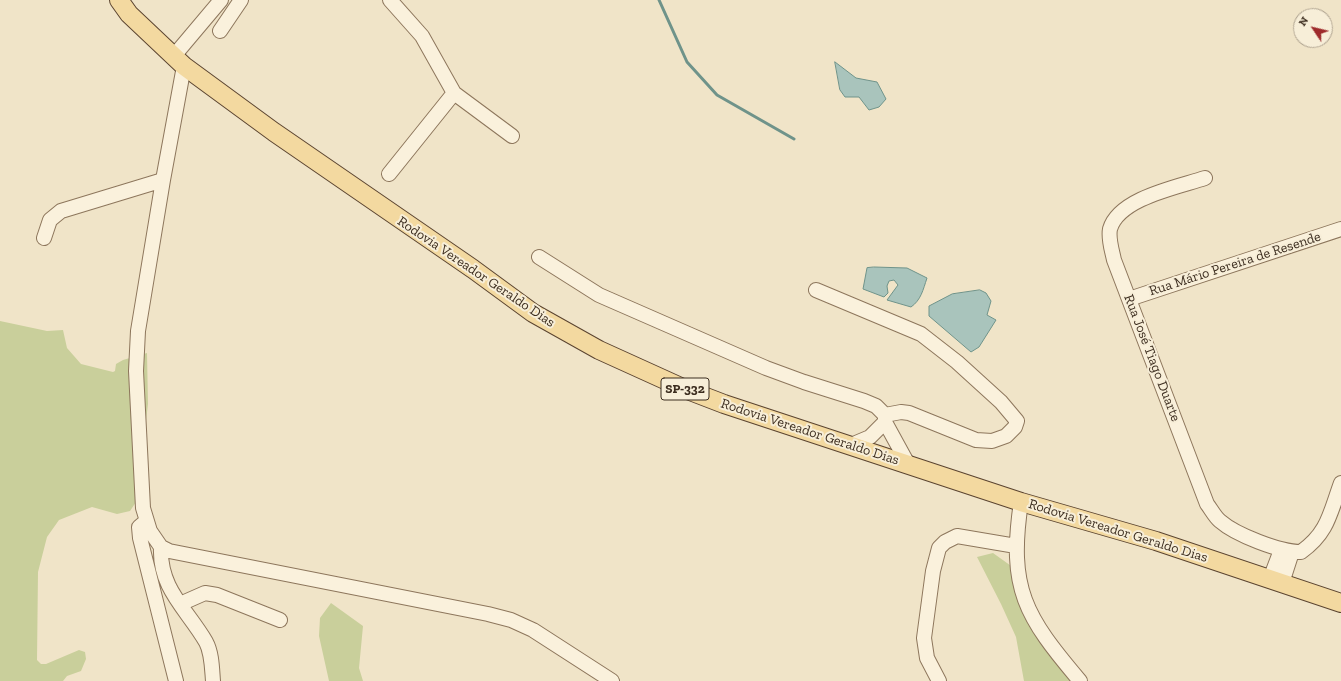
<!DOCTYPE html>
<meta charset="utf-8">
<style>
body{margin:0}
#map{position:relative;width:1341px;height:681px;overflow:hidden;background:#f0e4c8;font-family:"Zilla Slab",serif}
canvas{display:block}
.north{position:absolute;left:1293px;top:8px;width:40px;height:40px;box-sizing:border-box;background:#f7eed8;border:1px solid #ada18e;border-radius:50%;rotate:305deg;font-size:11px;font-weight:700;line-height:16px;text-align:center;color:#3d2e20}
.north::after{content:'';display:block;margin:auto;width:14px;height:18px;background:#9e2a2b;clip-path:polygon(50% 0,100% 100%,50% 72%,0 100%)}
</style>
<div id="map">
<canvas width="1341" height="681"></canvas>
<div class="north">N</div>
</div>
<script>
const ctx = document.querySelector('canvas').getContext('2d');
ctx.lineJoin = 'round';
function fillPath(path, color) { ctx.fillStyle = color; ctx.fill(path, 'evenodd'); }
function trace(path, color, width, dash) { ctx.strokeStyle = color; ctx.lineWidth = width; ctx.lineCap = dash ? 'butt' : 'round'; ctx.setLineDash(dash || []); ctx.stroke(path); }
function label(font, color, halo, rows, align = 'center') {
  ctx.font = font + ' "Zilla Slab",serif'; ctx.lineWidth = 4; ctx.setLineDash([]); ctx.textBaseline = 'middle'; ctx.strokeStyle = halo; ctx.fillStyle = color; for (const [text, x, y, turn = 0] of rows) {
    ctx.save(); ctx.translate(x, y); ctx.rotate((+turn || 0) * Math.PI / 180); ctx.textAlign = isNaN(turn) ? turn : align; if (halo) ctx.strokeText(text, 0, 0); ctx.fillText(text, 0, 0); ctx.restore();
  }
}
fillPath(new Path2D(`
 M0 321 47 331 63 330 67 348 81 364 113 372 115 371 116 364 123 360 147 353 148 404 136 502 130 511 117 514 92 507 59 520 47 537 38 572 37 660 41 664H46L79 650 85 652 86 659 81 671 67 676 63 681H0Z
 M993 553 1021 573 1029 588 1040 622 1077 681H1024L1016 637 1001 604 977 557Z
 M331 603 363 626 359 668 363 681H329L319 636 320 618Z`), '#c9cf9b');
const water = new Path2D(`
 M835 62 856 78 877 82 886 99 879 107 869 110 859 97H845L840 90Z
 M874 267 907 268 927 278C923 290 921 300 911 307L887 300 898 285 894 280 889 281 887 286 888 293 884 297 863 289 867 268Z
 M980 290 986 293 991 301 987 315 996 320 979 347 971 352 929 316V306L952 294Z`);
fillPath(water, '#a9c4bc');
trace(water, '#6f938a', 1);
trace(new Path2D(`
 M659 0 687 62 717 95 794 139`), '#6f938a', 3);
const minor = new Path2D(`
 M390 0 422 36 454 93 512 136
 M220 31 241 0
 M173 57 221 0
 M184 66 163 180 138 331 136 371 143 508 150 531 161 547 169 551 488 614 511 620 533 630 612 681
 M389 174 454 93
 M1205 178C1178 187 1119 198 1110 229 1108 239 1112 250 1114 260L1207 504C1211 509 1215 517 1220 521 1236 535 1280 552 1301 552 1328 533 1330 513 1341 483
 M44 238 50 220 61 211 163 180
 M539 257 599 295 766 368 804 382 864 401 876 406 885 415
 M816 290 921 334 957 362 1001 402 1017 421 1015 427 1006 436 992 441 976 440 909 413 901 412 885 415V422L908 464
 M1129 299 1341 229
 M851 445 870 437 885 422
 M1021 502C1008 589 1025 616 1080 681
 M146 521 139 527 140 538 176 681
 M161 547C159 589 187 609 206 642 212 653 212 669 213 681
 M1270 579 1281 550
 M1282 583 1292 552
 M180 604 205 593 217 595 280 620
 M939 681 927 658 924 638 933 571 939 548 945 542 957 536 1016 546`);
const major = new Path2D(`
 M119 0 129 14 184 66 274 132 473 269 533 313 599 350 685 389 724 404 1021 502 1156 541 1341 603`);
trace(minor, '#8d765c', 16);
trace(major, '#5b4430', 20);
trace(minor, '#faf1dc', 14);
trace(major, '#f3d9a0', 18);
for (const [x, y, w] of [
 [685,389,48]
]) { const box = new Path2D(); box.roundRect(x - w / 2, y - 11, w, 22, 3); ctx.fillStyle = '#f7eed8'; ctx.fill(box); trace(box, '#3d2e20', 1); }
label('bold 13px', '#3d2e20', null, [
 ["SP-332",685,389]
]);
label('14px', '#3d2e20', '#f7eed8', [
 ["Rua Mário Pereira de Resende",1235,264,-18],
 ["Rodovia Vereador Geraldo Dias",476,272,34],
 ["Rua José Tiago Duarte",1152,358,69],
 ["Rodovia Vereador Geraldo Dias",810,432,18],
 ["Rodovia Vereador Geraldo Dias",1118,531,17]
]);
</script>
